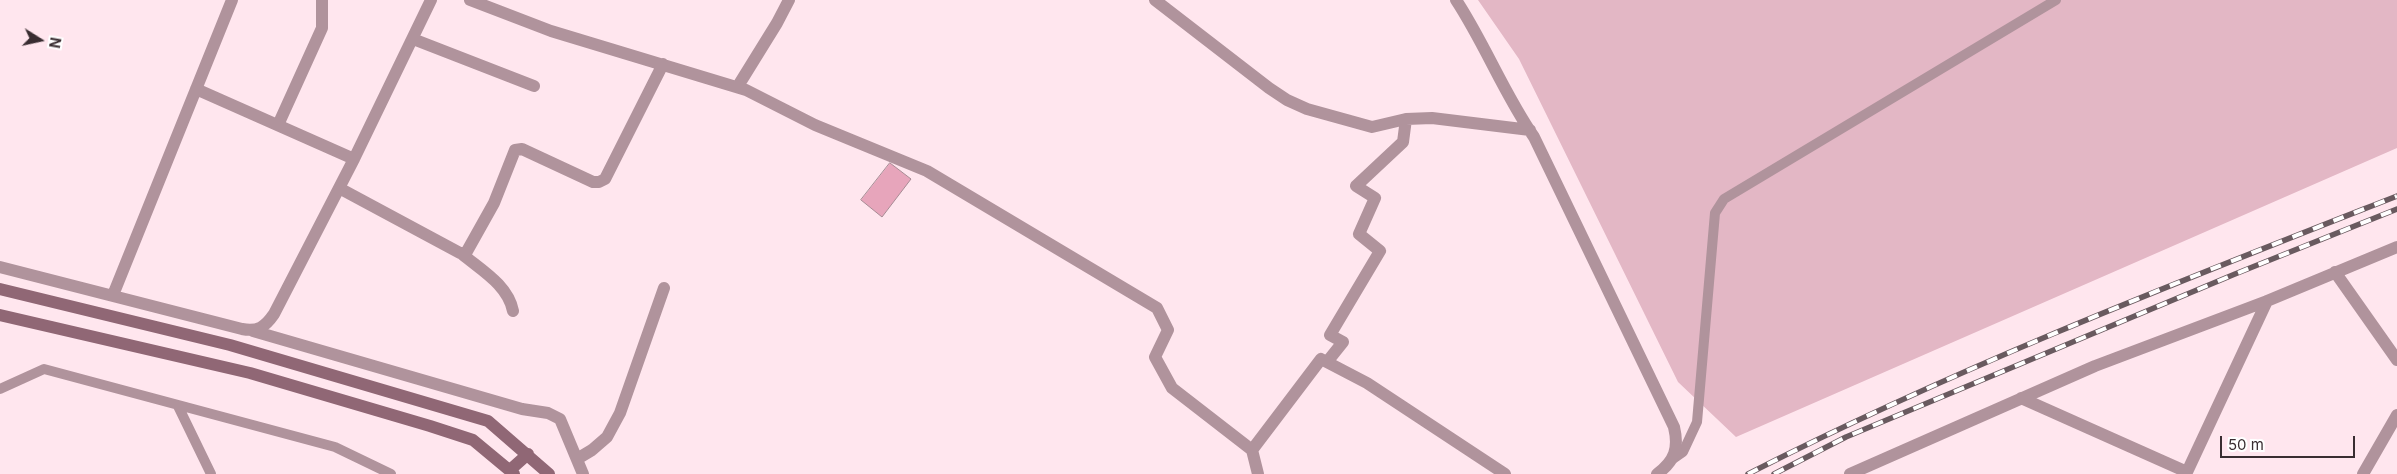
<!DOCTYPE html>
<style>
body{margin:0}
#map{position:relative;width:2397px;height:474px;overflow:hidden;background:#ffe6ee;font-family:Inter,sans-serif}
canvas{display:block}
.north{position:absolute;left:15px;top:15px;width:50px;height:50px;-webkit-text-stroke:4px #fff;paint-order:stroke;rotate:100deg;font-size:14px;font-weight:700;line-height:20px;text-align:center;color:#392d31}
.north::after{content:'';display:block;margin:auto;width:18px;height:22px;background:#392d31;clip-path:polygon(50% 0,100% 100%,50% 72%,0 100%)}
.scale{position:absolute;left:2220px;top:436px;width:135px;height:22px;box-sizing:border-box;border:2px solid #392d31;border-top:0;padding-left:6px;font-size:15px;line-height:18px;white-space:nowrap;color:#392d31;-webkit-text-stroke:4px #fff;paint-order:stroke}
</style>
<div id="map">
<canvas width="2397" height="474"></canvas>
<div class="north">N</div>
<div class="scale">50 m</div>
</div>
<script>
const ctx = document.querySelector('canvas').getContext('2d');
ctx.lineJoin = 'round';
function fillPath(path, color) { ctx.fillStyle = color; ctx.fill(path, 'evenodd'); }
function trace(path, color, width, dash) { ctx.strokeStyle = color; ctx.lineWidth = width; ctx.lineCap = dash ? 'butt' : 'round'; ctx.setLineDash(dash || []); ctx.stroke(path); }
fillPath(new Path2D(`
 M1478 0H2397V148L1736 437 1678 382 1519 59Z`), '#e3b7c5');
const building = new Path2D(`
 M890 163 911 179 882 217 861 200Z`);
fillPath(building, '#e7a5bb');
trace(building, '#a78b94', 1);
trace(new Path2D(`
 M0 389 44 369 335 447 391 474
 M178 406 211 474
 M1673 459 1683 452 1697 422 1715 213 1724 199 2056 0`), '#b0939c', 10);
trace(new Path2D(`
 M470 0 551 31 746 90 815 125 927 171 1157 308 1168 330 1155 357 1172 388 1252 450 1258 474
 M1155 0 1269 88 1287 100 1307 109 1372 127 1406 119 1432 118 1530 130
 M1456 0C1485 44 1504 94 1534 137L1674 427C1679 448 1675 461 1657 474
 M413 39 534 86
 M738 86 777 23 789 0
 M196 89 354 159
 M278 125 322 28V0
 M339 188 460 253H466L494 203 515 150 522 149 593 182H599L605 179 663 64
 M462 254C481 270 508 285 513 311
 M0 267 242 329C258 332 265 327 274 314L354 159 431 0
 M2335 272 2397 360
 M113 295 232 0
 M253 331 522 409 548 413 560 419 583 474
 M1327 362 1343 342 1330 335 1380 251 1359 234 1375 198 1356 186 1403 142 1406 119
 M2021 398 2187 472 2267 301
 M1252 450 1321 359 1367 383 1505 474
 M577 459 592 450 607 437 620 413 664 288
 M1850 474 2095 366 2267 301 2397 247
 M2363 474 2397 415`), '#b0939c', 12);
trace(new Path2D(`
 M0 289 230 345 488 421 549 474
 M0 315 250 373 430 426 473 440 514 474
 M510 470 528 454`), '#906775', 12);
const rail = new Path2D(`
 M1748 474C1958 367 2178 282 2397 196
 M1774 474 1846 437 2235 274 2397 209`);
trace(rail, '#695a5f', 5.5);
trace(rail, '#fff', 4, [11]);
</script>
